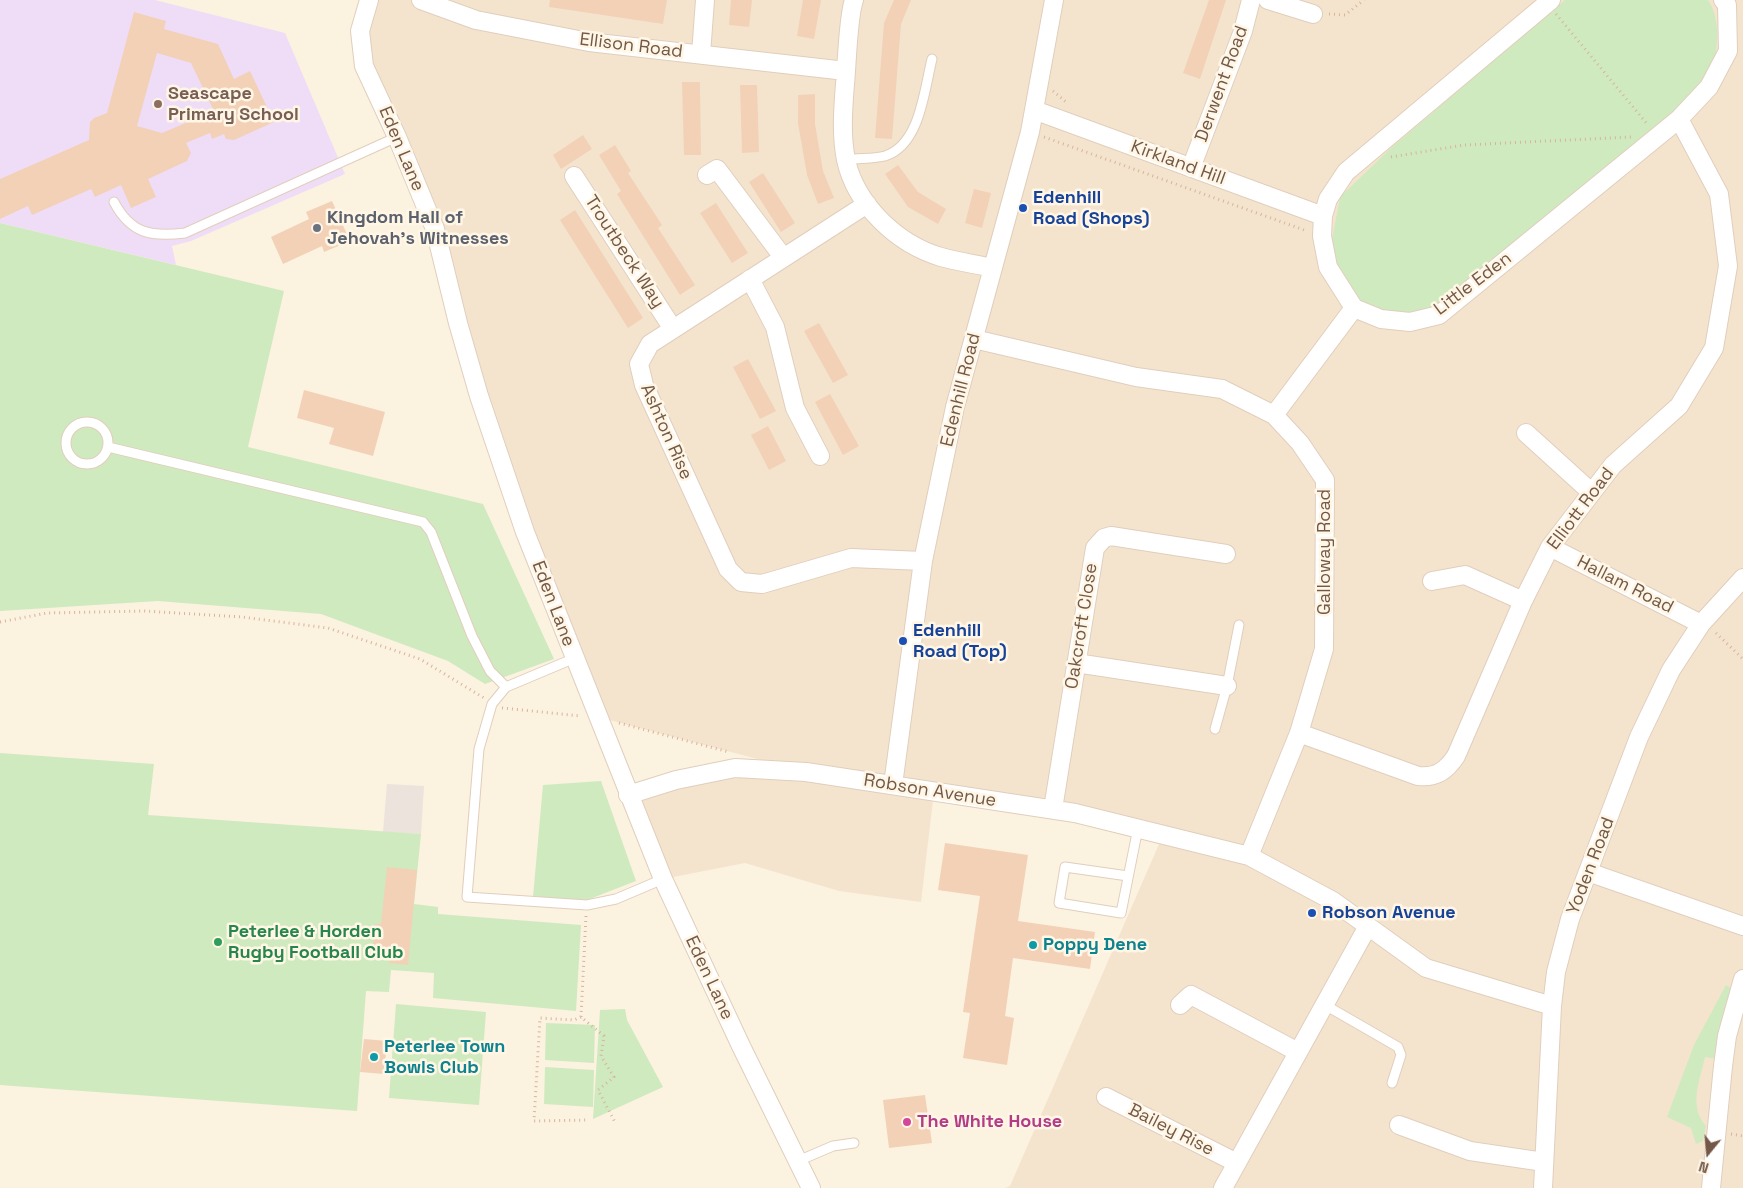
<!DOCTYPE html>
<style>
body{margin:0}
#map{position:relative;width:1743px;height:1188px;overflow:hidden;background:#fcf2e0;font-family:"Space Grotesk",sans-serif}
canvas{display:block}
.north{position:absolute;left:1683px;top:1128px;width:50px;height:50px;-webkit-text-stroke:4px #fff6e6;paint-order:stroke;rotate:197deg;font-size:14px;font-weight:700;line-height:20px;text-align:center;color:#735847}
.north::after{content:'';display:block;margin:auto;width:18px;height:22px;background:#735847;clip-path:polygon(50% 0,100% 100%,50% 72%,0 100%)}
</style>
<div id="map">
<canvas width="1743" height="1188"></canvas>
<div class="north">N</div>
</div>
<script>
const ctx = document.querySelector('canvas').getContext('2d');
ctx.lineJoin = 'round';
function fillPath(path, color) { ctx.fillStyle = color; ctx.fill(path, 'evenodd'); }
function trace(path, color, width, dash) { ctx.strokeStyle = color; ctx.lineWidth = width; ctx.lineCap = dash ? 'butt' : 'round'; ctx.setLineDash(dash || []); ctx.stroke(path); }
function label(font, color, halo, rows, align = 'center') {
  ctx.font = font + ' "Space Grotesk",sans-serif'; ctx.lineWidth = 5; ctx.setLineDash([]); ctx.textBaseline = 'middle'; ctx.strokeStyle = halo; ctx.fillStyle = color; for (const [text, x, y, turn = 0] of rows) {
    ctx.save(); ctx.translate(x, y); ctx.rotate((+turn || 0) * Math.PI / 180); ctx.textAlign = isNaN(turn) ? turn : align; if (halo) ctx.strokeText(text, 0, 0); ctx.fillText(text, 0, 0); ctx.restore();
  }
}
fillPath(new Path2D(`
 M369 0H1743V1188H1005L1010 1186 1163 835 934 792 921 902 839 891 745 863 663 879 630 801 676 780 803 771 598 717 525 532 435 229 364 66Z`), '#f4e4ce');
fillPath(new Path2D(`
 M387 784 424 786 421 834 383 832Z`), '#ebe3dc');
fillPath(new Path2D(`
 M0 0H155L285 33 345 174 191 241 172 246 176 265 0 223Z`), '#efddf8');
fillPath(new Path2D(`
 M1565 0H1708C1723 21 1718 63 1705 85 1697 98 1680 109 1669 120L1433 311 1407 315 1383 314 1350 294 1330 250 1340 197 1391 148Z
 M0 223 284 291 248 447 483 504 554 659 485 684 448 661 321 614 158 601 0 611Z
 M0 753 154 764 148 815 421 834 414 904 438 907V914L581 925 576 1011 433 998 434 973 391 970 389 992 366 991 357 1111 0 1085Z
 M601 781 636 881 587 900 533 897 543 785Z
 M1726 985 1732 989 1718 1059 1705 1057C1700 1080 1688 1106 1706 1126L1703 1141 1696 1144 1691 1128 1667 1117 1694 1045Z
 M396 1004 486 1012 479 1105 389 1098Z
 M625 1009 627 1020 663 1087 593 1119 600 1010Z
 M546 1023 595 1025 594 1063 545 1060Z
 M545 1067 594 1070 593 1107 544 1104Z`), '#cfeabf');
fillPath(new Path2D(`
 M550 0H667L663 24 549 7Z
 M731 0H752L749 27 729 25Z
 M803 0H821L814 39 797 36Z
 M894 0H911L901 24 892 139 875 138 884 23Z
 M1209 0H1226L1200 79 1183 73Z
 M134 12 166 21 164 29 218 44 234 79 250 71 274 122 234 140 226 139 224 134 212 139 210 133 186 143 191 153 187 161 148 179 156 197 131 208 121 185 95 197 91 189 32 215 28 206 0 219V179L89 140 90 122 94 118 107 113ZM157 53 191 63 214 111 162 133 137 126Z
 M682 82H700L701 155H684Z
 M740 85H757L759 152 742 153Z
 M815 94V124L823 171 834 198 818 204 807 175 798 123V95Z
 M583 135 592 149 561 169 553 155Z
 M615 145 631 171 628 173 662 225 658 228 695 285 680 295 617 194 621 191 599 155Z
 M898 165 918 192 946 209 938 224 908 207 885 174Z
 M763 173 795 223 781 232 749 182Z
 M974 189 991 193 982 228 965 223Z
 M332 201 350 241 324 252 322 246 283 264 271 237 309 219 306 212Z
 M716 203 748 253 732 263 700 213Z
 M575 210 643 318 628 328 560 220Z
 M819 323 848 375 833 383 804 331Z
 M748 359 776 411 760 419 733 367Z
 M304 390 385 412 373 456 329 444 334 428 297 418Z
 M830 394 859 446 843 455 815 402Z
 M768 426 786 461 769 470 751 435Z
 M945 843 1028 855 1018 921 1095 932 1090 969 1013 958 1005 1016 1014 1018 1007 1065 963 1058 970 1013 963 1012 980 896 938 890Z
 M387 867 417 870 408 965 389 963 390 956 372 954 375 924H381Z
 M364 1039 387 1041 384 1074 360 1072Z
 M925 1095 932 1143 889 1148 883 1100Z`), '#f2d1b7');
const lane = new Path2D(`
 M846 160C858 158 873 159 885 156 920 145 924 91 932 59
 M114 202C131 234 151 237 185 233L397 137
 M66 443a21 21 0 1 1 42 0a21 21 0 1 1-42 0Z
 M108 447 423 522 431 532 472 636 490 671 506 687
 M575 658 506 687 492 704 479 749 467 897 587 905 616 899 663 879
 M1215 729 1227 686 1239 625
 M1128 876 1065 867 1059 903 1121 913 1138 828
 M1325 1005 1398 1047 1401 1055 1392 1083
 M798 1161 833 1146 854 1143`);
const street = new Path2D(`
 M369 0 360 31 364 66 397 137 435 229 458 323 479 396 525 532 663 879 741 1046 811 1188
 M421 0 476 20 589 42 846 71
 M854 0C848 16 847 64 845 84 843 109 841 135 846 160 856 205 897 244 941 257 958 262 976 264 993 268
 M1268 0 1313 14
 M1551 0 1346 172 1328 199 1323 216 1322 236 1328 267 1354 308 1381 319 1410 322 1439 315 1679 119 1709 87 1728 51 1727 5 1723 0
 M701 54 705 0
 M1034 110 1323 216
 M1191 168 1243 31 1251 0
 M707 175 717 169 783 257
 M574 176 673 329
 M867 204 650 344 639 364 644 385 728 569 741 582 762 584 851 558 923 561
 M750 279 775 327 795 408 820 456
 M974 339 1136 377 1222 389 1274 415 1300 443 1325 480 1324 649 1299 733 1249 856
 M1274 415 1354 308
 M1526 433 1591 492
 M1550 547 1701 624
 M1432 581 1465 575 1523 601
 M1076 663 1227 686
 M1299 733 1418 776C1436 778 1446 771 1456 756L1523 601 1550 547 1613 465 1679 406 1714 348 1728 266 1719 194 1679 119
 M893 785 923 561 955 407 1030 132 1054 0
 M628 795 676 780 735 768 806 772 1075 813 1249 856 1333 901 1426 968 1552 1006
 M1053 809 1095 548 1104 538 1111 536 1226 554
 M1588 872 1743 926
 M1180 1005 1191 995 1298 1052
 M1106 1097 1237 1163
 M1399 1125 1470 1151 1544 1162
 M1223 1188 1368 926
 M1543 1188 1552 1006 1556 972 1570 919 1639 737 1671 670 1701 624 1743 578
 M1711 1188 1723 1066 1727 1036 1743 979`);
trace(lane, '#e1cebc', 11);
trace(street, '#e1cebc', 20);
trace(new Path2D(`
 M1329 14 1345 15 1364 0
 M1556 14 1648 125
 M1053 91 1067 103
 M1044 137 1307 231
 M1391 157 1464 145 1631 137
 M0 622 47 613 144 611 242 617 328 628 420 659 484 698
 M1716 633 1743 659
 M502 708 581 716
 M619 723 729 752
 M586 916 581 1017 604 1036 601 1056 614 1077 598 1090 615 1122
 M581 1017 574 1020 540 1018 534 1121 588 1120
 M1731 1134 1743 1136`), '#d7b49b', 3, [1, 4]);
trace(lane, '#fff', 9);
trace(street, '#fff', 18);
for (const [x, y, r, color] of [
 [158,104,5,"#8d6e63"],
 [1023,208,5,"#1a4fb4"],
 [317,228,5,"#6b7280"],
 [903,641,5,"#1a4fb4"],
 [1312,913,5,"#1a4fb4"],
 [218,942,5,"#2e9e5b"],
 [1033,945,5,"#0f9aa8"],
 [374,1057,5,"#0f9aa8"],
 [907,1122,5,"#d1479c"]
]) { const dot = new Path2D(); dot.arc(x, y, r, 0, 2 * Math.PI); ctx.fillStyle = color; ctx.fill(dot); trace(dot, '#fff6e6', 2); }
label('18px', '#735847', '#fff6e6', [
 ["Ellison Road",631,46,7],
 ["Derwent Road",1222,84,-70],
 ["Eden Lane",401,149,67],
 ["Kirkland Hill",1178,163,20],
 ["Troutbeck Way",624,252,57],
 ["Little Eden",1473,284,-37],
 ["Edenhill Road",961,390,-76],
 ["Ashton Rise",666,432,66],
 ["Elliott Road",1581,509,-53],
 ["Galloway Road",1325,552,-90],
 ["Hallam Road",1625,585,27],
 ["Eden Lane",553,604,69],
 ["Oakcroft Close",1082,626,-81],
 ["Robson Avenue",930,791,9],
 ["Yoden Road",1591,866,-69],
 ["Eden Lane",709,978,65],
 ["Bailey Rise",1171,1130,27]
]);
label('bold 18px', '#785e54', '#fff6e6', [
 ["Seascape",168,94],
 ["Primary School",168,115]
], 'left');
label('bold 18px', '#164399', '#fff6e6', [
 ["Edenhill",1033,198],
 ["Road (Shops)",1033,219],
 ["Edenhill",913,631],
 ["Road (Top)",913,652],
 ["Robson Avenue",1322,913]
], 'left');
label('bold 18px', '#5b616d', '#fff6e6', [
 ["Kingdom Hall of",327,218],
 ["Jehovah's Witnesses",327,239]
], 'left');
label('bold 18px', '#27864d', '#fff6e6', [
 ["Peterlee & Horden",228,932],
 ["Rugby Football Club",228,953]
], 'left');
label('bold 18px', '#0d838f', '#fff6e6', [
 ["Poppy Dene",1043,945],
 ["Peterlee Town",384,1047],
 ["Bowls Club",384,1068]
], 'left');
label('bold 18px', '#b23c85', '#fff6e6', [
 ["The White House",917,1122]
], 'left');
</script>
